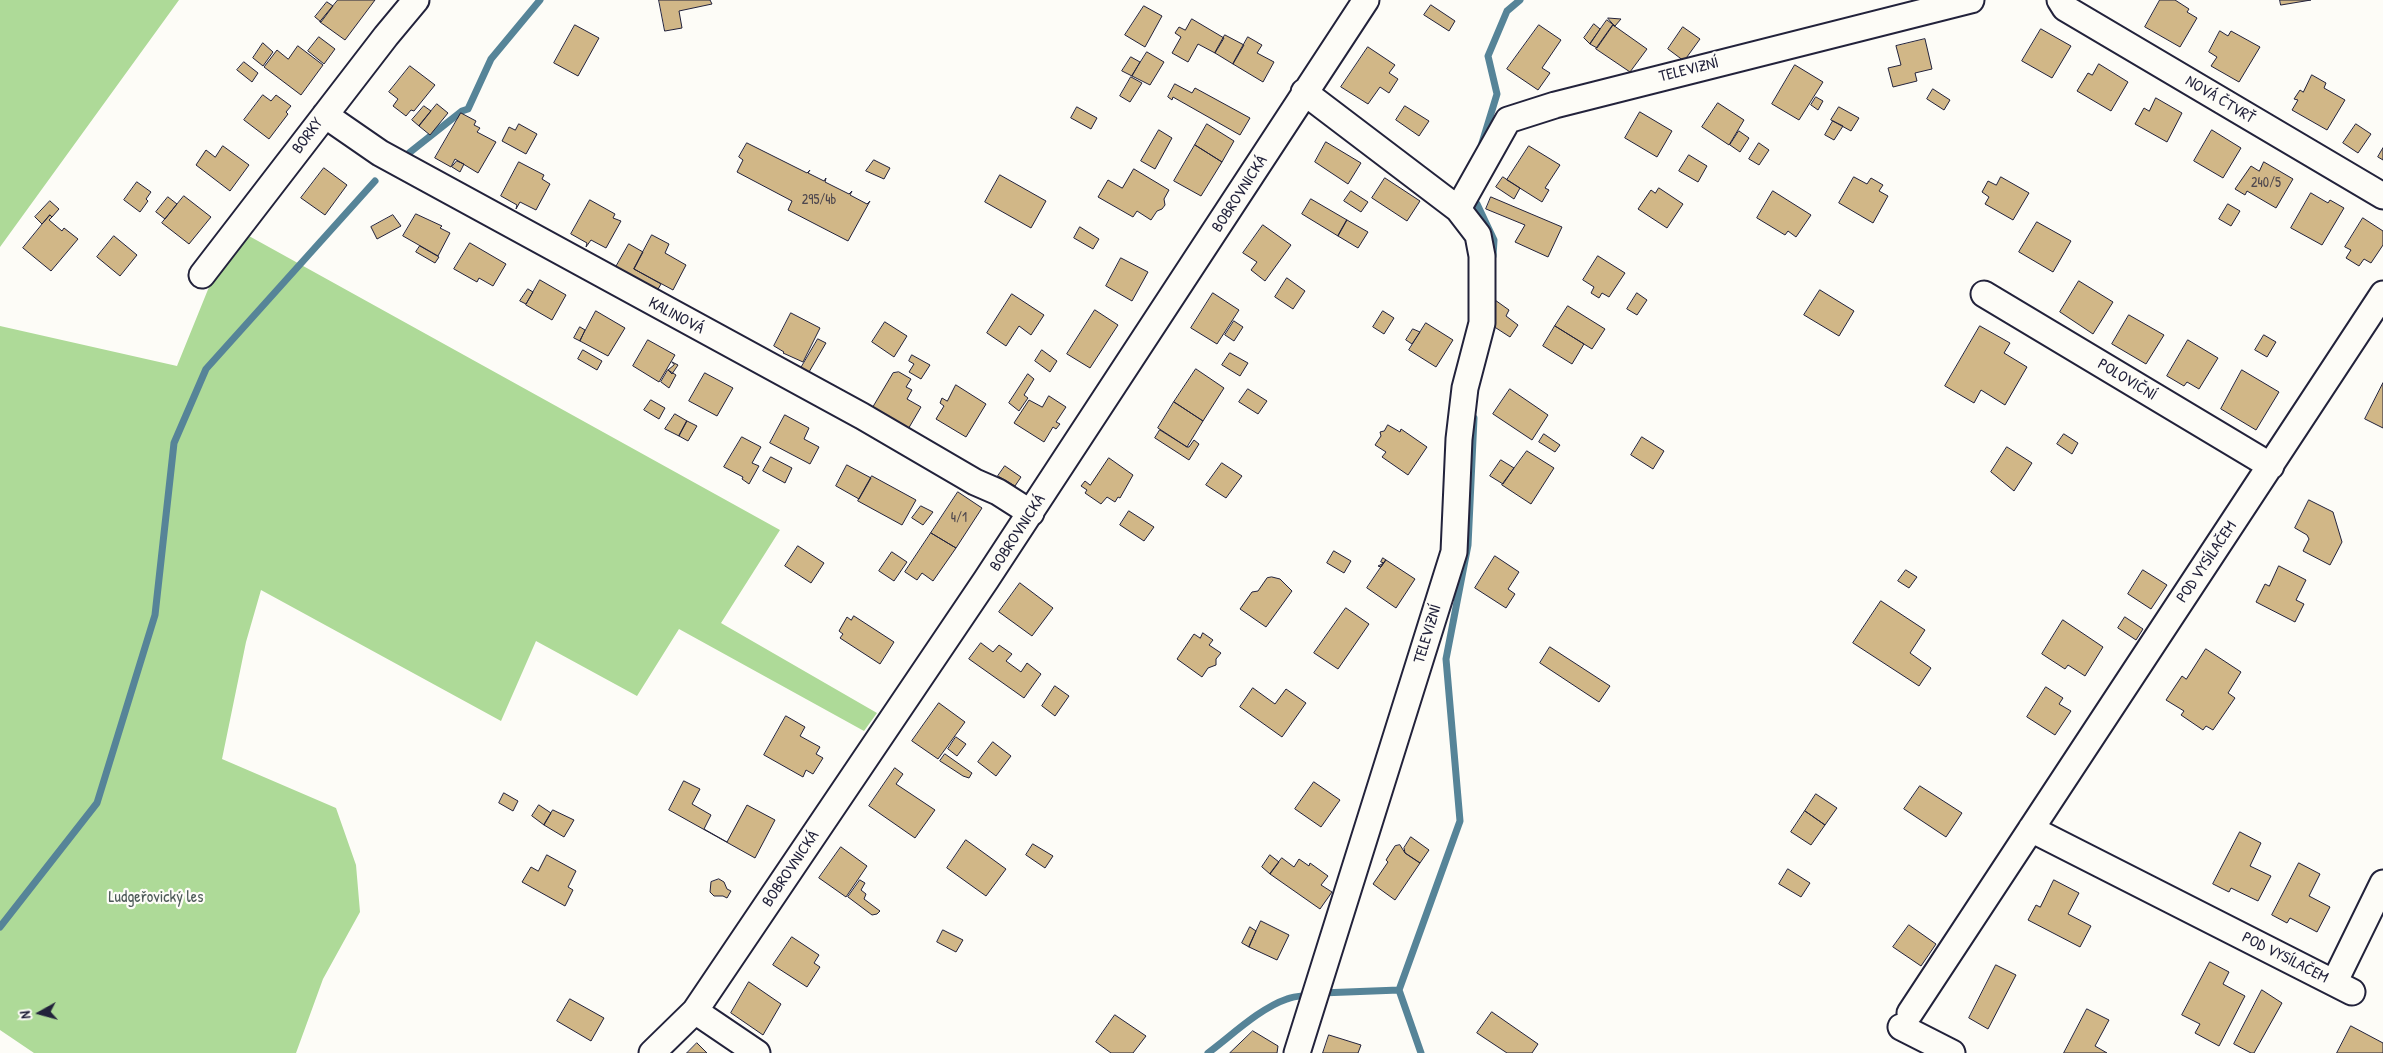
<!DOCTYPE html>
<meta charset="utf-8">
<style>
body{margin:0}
#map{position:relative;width:2383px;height:1053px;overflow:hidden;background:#fdfcf7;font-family:"Patrick Hand",sans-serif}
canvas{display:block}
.north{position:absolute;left:15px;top:988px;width:50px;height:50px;-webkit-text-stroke:4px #fdfcf7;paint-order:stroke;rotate:263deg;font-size:14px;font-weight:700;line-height:20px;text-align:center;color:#22223b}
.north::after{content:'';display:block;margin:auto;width:18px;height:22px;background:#22223b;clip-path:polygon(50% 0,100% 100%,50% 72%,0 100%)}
</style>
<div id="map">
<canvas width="2383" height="1053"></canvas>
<div class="north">N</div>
</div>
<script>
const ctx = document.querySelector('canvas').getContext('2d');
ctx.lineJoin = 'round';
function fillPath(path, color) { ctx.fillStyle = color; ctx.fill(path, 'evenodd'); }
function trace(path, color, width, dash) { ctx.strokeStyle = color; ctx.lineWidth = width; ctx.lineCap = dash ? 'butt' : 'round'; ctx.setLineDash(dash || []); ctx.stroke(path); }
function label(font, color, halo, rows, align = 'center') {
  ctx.font = font + ' "Patrick Hand",sans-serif'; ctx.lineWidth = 4.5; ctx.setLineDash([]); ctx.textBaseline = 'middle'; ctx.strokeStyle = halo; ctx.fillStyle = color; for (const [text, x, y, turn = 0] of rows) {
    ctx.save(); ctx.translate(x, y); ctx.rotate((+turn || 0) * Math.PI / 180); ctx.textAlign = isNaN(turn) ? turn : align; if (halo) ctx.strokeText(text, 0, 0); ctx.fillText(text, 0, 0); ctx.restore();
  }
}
fillPath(new Path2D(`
 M0 0H179L0 247Z
 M249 236 780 530 721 623 877 713 864 731 679 629 637 696 536 641 501 721 261 590 246 642 222 759 336 808 356 865 360 912 323 979 296 1053H34L0 1030V326L177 366 209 287Z`), '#aeda98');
trace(new Path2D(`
 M1482 143 1497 94 1488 56 1507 11 1520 0
 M409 153 462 111 468 109 491 59 540 0
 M1477 204 1494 240 1493 256
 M0 927 97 803 155 615 174 443 206 369 375 181
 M1399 990 1421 1053
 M1321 993 1399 990 1460 821 1446 659 1468 545 1474 418
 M1208 1053C1231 1036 1260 1008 1287 999 1294 996 1303 996 1311 995`), '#568498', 7);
const building = new Path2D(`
 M338 0H375L345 40 320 22Z
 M659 0H710L712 4 679 11 682 28 665 31Z
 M2160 0H2175L2189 9 2187 12 2197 18 2180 47 2145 27Z
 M2280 0H2311L2281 5Z
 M327 2 333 6 321 22 315 17Z
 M1431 5 1455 21 1449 31 1424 15Z
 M1144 6 1162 16 1145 47 1125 35Z
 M1608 18 1621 19 1615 26Z
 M1192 19 1224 38 1215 53 1198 44 1188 62 1172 53 1181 37 1175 33 1179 27 1185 30Z
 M1607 20 1615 26 1613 25 1597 48 1590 44Z
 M1594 24 1600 29 1590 44 1584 38Z
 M575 25 599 38 578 76 554 63Z
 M1539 25 1561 40 1542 68 1550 73 1538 90 1507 69Z
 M1613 25 1647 49 1630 72 1596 49Z
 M1683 27 1700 39 1684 61 1668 49Z
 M2041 29 2071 46 2052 78 2022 61Z
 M2220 31 2228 36 2231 31 2260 47 2239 82 2211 66 2217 57 2209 52Z
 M1225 35 1244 45 1233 64 1215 53Z
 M319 37 335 49 324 64 308 51Z
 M1248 37 1262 45 1257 53 1274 62 1263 82 1233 64Z
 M1925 39 1932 69 1915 73 1917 81 1893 87 1888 68 1901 65 1896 46Z
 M263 43 273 52 263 66 253 58Z
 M298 46 323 65 301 95 264 67 277 50 288 59Z
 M1368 47 1395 65 1389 73 1398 79 1389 93 1380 87 1368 104 1341 87Z
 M1147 52 1164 62 1150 85 1132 76Z
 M1131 57 1140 62 1132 76 1122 71Z
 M244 62 258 73 252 82 237 70Z
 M2099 64 2128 82 2111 111 2077 91 2088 73 2092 75Z
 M1795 65 1823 82 1799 120 1772 104Z
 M410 66 435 85 414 111 411 110 406 116 393 106 398 99 389 92Z
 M2312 75 2326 83 2324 88 2345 100 2327 130 2292 110 2298 100 2294 99 2300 90 2303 92Z
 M1131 77 1142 83 1130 102 1120 96Z
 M1175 84 1192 93 1195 88 1250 118 1240 135 1173 97 1172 100 1168 97Z
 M1933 89 1950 100 1944 110 1927 99Z
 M263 95 271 101 276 95 291 106 286 112 288 114 269 139 244 120Z
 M1816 97 1823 101 1818 110 1811 105Z
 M2156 98 2182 113 2167 142 2135 124 2144 108 2149 111Z
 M1718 103 1744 120 1729 145 1702 127Z
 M437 104 448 113 430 135 419 126Z
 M424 106 431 111 419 126 412 120Z
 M1405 106 1429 121 1419 136 1396 120Z
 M1077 107 1097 118 1091 129 1071 118Z
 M1839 107 1859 118 1851 131 1831 120Z
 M1640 112 1672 131 1657 157 1625 138Z
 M461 113 476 121 474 125 480 128 477 132 496 142 478 173 455 159 451 167 435 158Z
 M1833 121 1843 126 1834 140 1825 135Z
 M519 124 537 134 526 154 502 141 509 127 515 130Z
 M1207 124 1234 141 1222 162 1195 145Z
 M2356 124 2371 134 2358 153 2343 143Z
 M1159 130 1172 138 1155 169 1141 161Z
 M2212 130 2241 148 2223 178 2194 161Z
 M1739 131 1749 138 1740 152 1730 145Z
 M1326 142 1361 163 1348 184 1315 162Z
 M747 143 807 173 810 170 808 173 824 181 826 178 825 182 849 194 852 191 850 195 867 204 870 201 848 241 788 210 792 201 737 172 743 160 739 157Z
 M1759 143 1769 150 1759 165 1749 159Z
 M1195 145 1222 162 1201 196 1174 181Z
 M223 146 249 165 230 191 196 165 206 150 215 157Z
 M1529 146 1560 165 1545 188 1549 190 1542 202 1507 180Z
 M2383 148V160L2378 157Z
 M1689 155 1707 166 1698 182 1679 171Z
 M874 160 890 168 884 179 866 171Z
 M457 161 464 164 460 172 452 167Z
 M519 162 544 175 542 179 550 184 536 210 520 202 516 209 517 205 501 196Z
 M2264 162 2293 179 2276 208 2247 191 2245 195 2235 189 2251 166 2259 171Z
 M324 168 347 185 325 215 301 198Z
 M1134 169 1169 190 1164 199 1165 205 1162 209 1157 211 1151 220 1137 211 1133 217 1098 197 1108 180 1122 188Z
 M1000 175 1046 201 1031 228 985 202Z
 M1503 177 1520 188 1514 199 1496 187Z
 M1854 177 1867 184 1871 178 1883 185 1879 191 1888 196 1873 223 1839 203Z
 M2001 177 2029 193 2013 220 1985 204 1989 197 1982 192 1988 181 1996 185Z
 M1385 178 1420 201 1407 221 1372 198Z
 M137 182 151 192 146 199 148 201 140 212 124 200Z
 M1659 188 1683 204 1667 228 1638 209 1651 190 1655 193Z
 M1351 191 1368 202 1361 212 1344 201Z
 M1773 191 1811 215 1796 237 1788 231 1785 235 1757 218Z
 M2311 193 2328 203 2330 200 2344 208 2322 245 2291 228Z
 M184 196 211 217 189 244 162 223Z
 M168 197 177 204 165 219 156 212Z
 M1491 197 1562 227 1548 257 1515 242 1525 225 1486 209Z
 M1311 199 1347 220 1338 236 1302 214Z
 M590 200 615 214 613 218 621 221 606 248 591 240 586 247 587 243 571 234Z
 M50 201 59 209 52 217 50 215 42 224 35 217Z
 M2228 204 2240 211 2231 226 2219 219Z
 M416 214 442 226 440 228 450 233 438 256 403 236Z
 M50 215 52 217 49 220 62 231 64 228 78 239 51 271 23 248Z
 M393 215 401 226 377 239 371 227Z
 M2363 218 2383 231V245L2371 263 2364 259 2359 266 2346 258 2351 250 2345 247Z
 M1347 220 1368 232 1358 248 1338 236Z
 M2037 222 2071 241 2053 272 2019 252Z
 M1263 225 1291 245 1265 281 1251 270 1257 262 1243 253Z
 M1080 227 1099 239 1093 249 1074 238Z
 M652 235 669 244 665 253 686 265 673 290 634 269Z
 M114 236 137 255 120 276 97 257Z
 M470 243 506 264 493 286 479 278 477 282 454 269Z
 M629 244 643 252 634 269 661 284 654 296 612 274Z
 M420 246 439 257 435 263 416 252Z
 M1598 256 1625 273 1609 297 1602 293 1599 298 1591 293 1594 287 1583 280Z
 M1121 258 1148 272 1132 301 1106 286Z
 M1287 278 1305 291 1293 309 1275 297Z
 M540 280 566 295 552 320 526 305Z
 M2079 281 2113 302 2093 334 2060 312Z
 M528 289 533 292 526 304 520 301Z
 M1820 290 1854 311 1839 336 1804 315Z
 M1213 293 1239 310 1217 344 1191 328Z
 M1637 293 1647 300 1637 315 1627 309Z
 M1012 294 1044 315 1031 335 1019 326 1006 346 987 333Z
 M1495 300 1509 310 1506 316 1518 325 1510 337 1493 326Z
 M1568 306 1605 329 1592 349 1555 326Z
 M1095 310 1118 325 1090 368 1067 354Z
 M596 311 625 328 608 356 580 341Z
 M1383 311 1394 318 1384 334 1373 327Z
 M791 313 820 328 803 362 783 353 784 352 774 346Z
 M2129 315 2164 335 2146 364 2112 344Z
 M1234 321 1243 327 1234 341 1225 335Z
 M885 322 907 336 894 357 872 342Z
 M1426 323 1453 340 1436 367 1409 350Z
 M1555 326 1584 344 1572 364 1543 346Z
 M1980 326 2010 343 2004 353 2027 367 2005 405 1981 390 1974 403 1945 386Z
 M580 327 585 330 580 341 574 338Z
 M1413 329 1420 332 1412 344 1406 340Z
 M2264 335 2276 342 2267 357 2255 350Z
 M818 339 826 343 809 372 801 368Z
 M648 340 675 355 659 382 633 366Z
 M2188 340 2218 358 2199 389 2187 382 2184 386 2167 376Z
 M583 350 602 361 597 370 578 359Z
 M1042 350 1057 361 1050 372 1035 361Z
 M1230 353 1248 363 1240 376 1222 365Z
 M912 355 930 365 921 379 909 372 914 364 909 361Z
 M672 362 678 365 672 374 668 370 674 365Z
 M1196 369 1224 388 1203 421 1174 402Z
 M668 370 676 375 669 388 661 382Z
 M2242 370 2279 392 2256 430 2221 409Z
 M899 372 911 379 906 387 912 390 907 399 921 407 907 431 871 410 893 373Z
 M705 373 733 388 717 416 689 401Z
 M1028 374 1034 379 1024 395 1028 398 1019 411 1009 403Z
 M2383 383V428L2365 419Z
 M956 385 986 404 966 437 936 419 944 406 940 403 942 398 947 401Z
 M1248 389 1267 401 1258 414 1239 402Z
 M1510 389 1548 415 1532 440 1493 414Z
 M1049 396 1066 407 1056 422 1060 424 1056 429 1053 427 1044 442 1014 423 1029 400 1042 407Z
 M651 400 665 408 659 419 644 410Z
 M1174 402 1203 421 1187 447 1158 428Z
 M675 414 687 421 679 436 665 429Z
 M785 415 809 428 804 439 819 447 810 464 770 443Z
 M687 421 697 426 688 441 679 436Z
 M1388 425 1400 432 1401 429 1427 447 1408 475 1382 457 1386 452 1375 445 1381 436 1380 432 1384 431Z
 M1160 430 1187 447H1189L1194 440 1199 444 1189 460 1155 438Z
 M1544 434 1560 445 1555 452 1539 442Z
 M2064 434 2078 443 2072 454 2057 444Z
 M742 437 761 447 752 463 759 466 749 484 742 479 743 477 724 467Z
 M1642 437 1664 451 1653 469 1631 455Z
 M2007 447 2032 463 2014 491 1991 472Z
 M1527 451 1554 468 1531 504 1502 485Z
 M771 457 792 468 785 483 763 471Z
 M1109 458 1133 475 1120 498 1118 497 1115 502 1107 497 1101 504 1085 493 1087 490 1081 486 1085 481 1090 485Z
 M1501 460 1514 468 1503 484 1490 476Z
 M1222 463 1242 476 1226 498 1206 485Z
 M847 465 871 478 859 499 836 486Z
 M1005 466 1021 477 1015 486 998 476Z
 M872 476 916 500 902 525 858 501Z
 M958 492 982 508 956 548 931 533Z
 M2309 500 2333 512 2342 542 2330 565 2303 551 2309 539 2307 535 2295 528Z
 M921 506 933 512 923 525 912 518Z
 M1129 511 1154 527 1144 541 1120 525Z
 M931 533 956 548 933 581 922 573 917 580 905 572Z
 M798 546 824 563 811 583 785 566Z
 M1334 551 1351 561 1344 573 1327 563Z
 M892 552 907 562 894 581 879 571Z
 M1495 556 1519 572 1508 589 1515 594 1506 608 1475 588Z
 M1383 558 1386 560 1381 567 1378 566 1384 563 1381 562Z
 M1386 560 1415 579 1396 608 1367 588Z
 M2279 566 2306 580 2296 600 2304 604 2295 622 2256 602 2265 584 2269 586Z
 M1906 570 1917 577 1909 588 1898 581Z
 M2143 570 2167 585 2151 609 2128 594Z
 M1272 577 1280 579 1292 591 1266 627 1240 609 1252 592 1258 591 1267 578Z
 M1020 583 1053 608 1032 636 999 612Z
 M1881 601 1925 630 1910 653 1931 668 1919 686 1853 643Z
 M1346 608 1369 624 1338 669 1314 653Z
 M854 616 894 642 880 664 840 638 843 634 839 631 847 617 851 620Z
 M2125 617 2143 629 2136 640 2118 628Z
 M2063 620 2103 647 2085 676 2068 665 2065 669 2042 654Z
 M1203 633 1213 640 1209 645 1221 653 1216 659V665L1208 668 1202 677 1177 659 1194 634 1200 638Z
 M981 643 993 652 999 645 1012 654 1006 661 1021 672 1027 663 1041 674 1024 698 969 659Z
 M1550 647 1610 686 1599 702 1540 663Z
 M2206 649 2241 672 2228 693 2235 698 2213 730 2206 726 2203 730 2181 715 2184 711 2166 700 2182 676 2186 679Z
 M1055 686 1069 696 1055 716 1042 706Z
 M2046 687 2063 698 2059 704 2071 711 2055 735 2027 717Z
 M1253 688 1275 704 1286 689 1306 703 1282 737 1240 707Z
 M939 703 965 722 938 759 912 741Z
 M786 716 805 727 800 736 820 747 816 754 823 758 813 774 806 770 803 777 764 755Z
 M956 737 966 744 957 756 948 749Z
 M993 742 1011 756 996 776 978 762Z
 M945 754 972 773 969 778 963 776 940 761Z
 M895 768 903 774 896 784 935 810 915 838 869 806Z
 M684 781 700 789 692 804 711 815 704 829 727 842 747 805 775 820 755 858 669 810Z
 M1314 782 1340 800 1321 827 1295 809Z
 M1920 786 1962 813 1946 837 1904 809Z
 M504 793 518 801 513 811 499 803Z
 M1816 794 1837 808 1825 825 1805 811Z
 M539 805 551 813 544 825 532 816Z
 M553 810 574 820 564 837 544 825Z
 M1805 811 1825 825 1811 845 1791 832Z
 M2240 832 2261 843 2250 866 2271 876 2258 901 2231 888 2229 892 2213 884Z
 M1411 837 1429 850 1420 863 1405 853 1404 848Z
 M966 840 1006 869 986 896 947 868Z
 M1033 844 1053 856 1045 868 1026 855Z
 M1400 845 1405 853 1420 863 1395 900 1373 884 1388 862 1386 860 1395 846Z
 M841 847 867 866 846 897 819 878Z
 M547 855 576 871 568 887 573 890 565 906 522 882 531 867 538 871Z
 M1270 855 1279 862 1270 874 1262 867Z
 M1282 858 1294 867 1299 859 1309 866 1310 863 1328 876 1321 885 1332 892 1320 909 1270 874Z
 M2299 863 2320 874 2309 896 2330 907 2317 932 2290 918 2287 923 2272 915Z
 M1788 869 1810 883 1801 897 1779 884Z
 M719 879 724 882 727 889 731 891 727 898 723 896H714L710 892 711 882Z
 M860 880 865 883 861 890 866 894 864 899 880 911 877 914 872 915 848 897Z
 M2054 880 2079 893 2068 914 2091 926 2080 947 2028 920 2036 905 2040 907Z
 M1261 921 1289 935 1277 960 1249 947Z
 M1909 925 1936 944 1921 966 1893 947Z
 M1250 927 1256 931 1249 947 1242 943Z
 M943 930 963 940 956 952 937 942Z
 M792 937 819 955 814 963 820 967 807 987 773 965Z
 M2210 962 2229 972 2223 984 2245 996 2219 1046 2195 1033 2200 1024 2182 1015Z
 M1996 965 2016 975 1988 1029 1969 1018Z
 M749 982 781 1004 763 1035 731 1013Z
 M2262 990 2282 1003 2254 1053H2251L2234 1044Z
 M570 999 604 1018 591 1041 557 1021Z
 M2087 1009 2109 1020 2095 1046 2107 1053H2064Z
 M1492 1012 1538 1044 1532 1053H1507L1477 1033Z
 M1115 1015 1146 1036 1133 1053H1111L1096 1042Z
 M2351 1026 2383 1043V1053H2337Z
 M1253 1031 1278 1046 1277 1053H1230Z
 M1329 1035 1361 1045 1358 1053H1323Z
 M697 1043 707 1053H687Z`);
fillPath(building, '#d1b787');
trace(building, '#22223b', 1);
const street = new Path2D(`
 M2060 0 2065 8 2383 196
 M325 115 380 153 862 416 975 482 998 492 1031 513
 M1458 209 1508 120 1555 105 1971 0
 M202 275 386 36 416 0
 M1984 294 2271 466
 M2031 829 2352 992
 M2334 983 2383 883
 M695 1011 757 1053
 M1910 1013 2383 294
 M1901 1027 1952 1053
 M652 1053 695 1011 986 580 1366 0
 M1297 1053 1454 552 1459 439 1465 388 1482 323V256L1478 235 1458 209 1304 92`);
trace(street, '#22223b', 29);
trace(street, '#fdfcf7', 25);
label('14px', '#4e474e', null, [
 ["240/5",2266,183],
 ["295/4b",819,200],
 ["4/1",959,518]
]);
label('16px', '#22223b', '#fdfcf7', [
 ["TELEVIZNÍ",1689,70,-14],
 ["NOVÁ ČTVRŤ",2220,100,31],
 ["BORKY",308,136,-53],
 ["BOBROVNICKÁ",1240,194,-57],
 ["KALINOVÁ",676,316,28],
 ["POLOVIČNÍ",2127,380,31],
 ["BOBROVNICKÁ",1018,533,-57],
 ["POD VYSÍLAČEM",2207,562,-56],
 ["TELEVIZNÍ",1428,634,-73],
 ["BOBROVNICKÁ",791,869,-56],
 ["POD VYSÍLAČEM",2285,958,27]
]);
label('16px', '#4c5957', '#fdfcf7', [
 ["Ludgeřovický les",156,898]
]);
</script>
